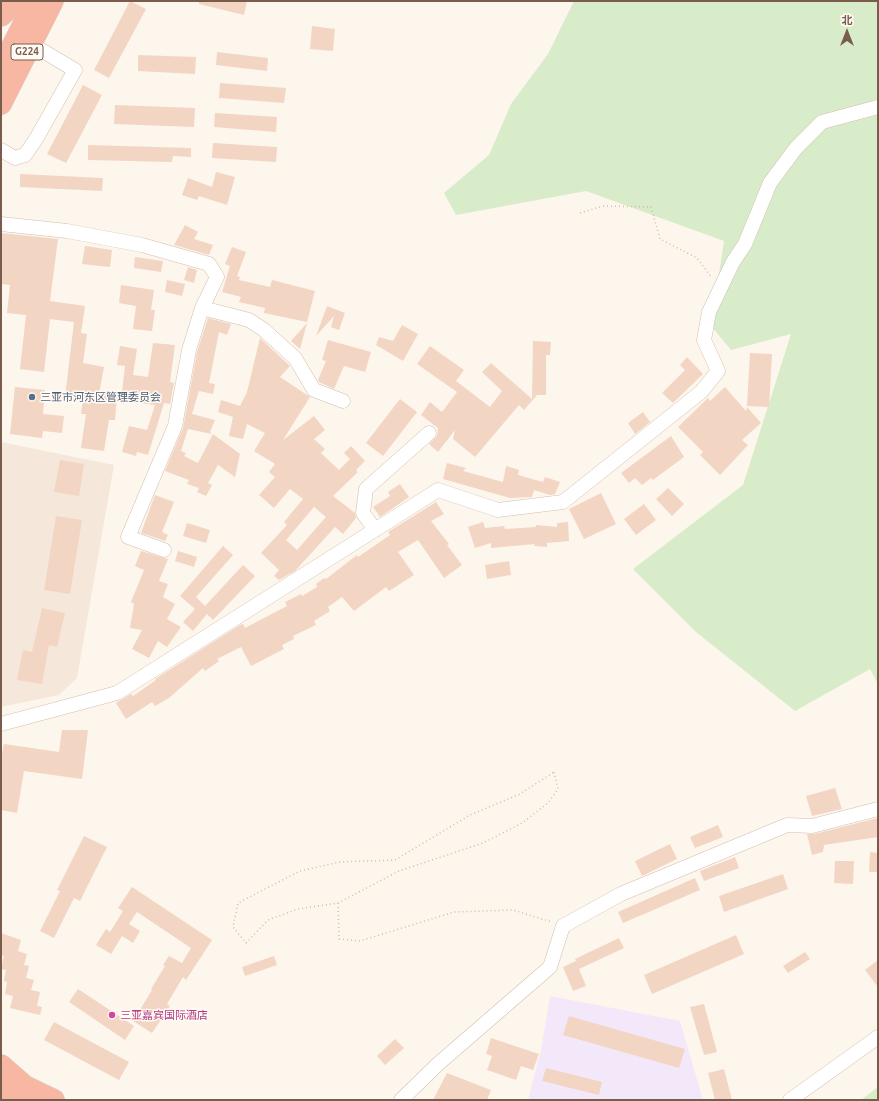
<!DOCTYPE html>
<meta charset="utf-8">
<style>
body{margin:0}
#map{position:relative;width:879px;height:1101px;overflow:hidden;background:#fdf6ec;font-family:Ubuntu,"Noto Sans SC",sans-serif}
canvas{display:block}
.frame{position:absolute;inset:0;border:2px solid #7a5c4d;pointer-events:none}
.north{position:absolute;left:827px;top:12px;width:40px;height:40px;-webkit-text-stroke:3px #fffaf3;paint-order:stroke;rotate:0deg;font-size:11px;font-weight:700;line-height:16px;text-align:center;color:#7a5c4d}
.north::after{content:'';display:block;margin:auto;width:14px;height:18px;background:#7a5c4d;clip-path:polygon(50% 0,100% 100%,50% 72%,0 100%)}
</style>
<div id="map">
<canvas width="879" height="1101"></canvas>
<div class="frame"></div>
<div class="north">北</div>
</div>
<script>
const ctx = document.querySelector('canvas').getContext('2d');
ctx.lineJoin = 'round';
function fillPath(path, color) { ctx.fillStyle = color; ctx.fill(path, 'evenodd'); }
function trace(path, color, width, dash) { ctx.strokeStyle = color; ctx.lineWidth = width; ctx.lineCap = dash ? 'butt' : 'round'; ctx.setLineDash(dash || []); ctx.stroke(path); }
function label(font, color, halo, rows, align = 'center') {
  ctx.font = font + ' Ubuntu,"Noto Sans SC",sans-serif'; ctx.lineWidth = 3; ctx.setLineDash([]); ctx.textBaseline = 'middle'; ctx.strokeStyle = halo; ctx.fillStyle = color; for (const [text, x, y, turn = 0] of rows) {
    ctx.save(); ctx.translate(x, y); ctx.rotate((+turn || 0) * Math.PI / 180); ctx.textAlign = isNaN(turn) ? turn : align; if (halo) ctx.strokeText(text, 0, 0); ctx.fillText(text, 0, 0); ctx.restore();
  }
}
fillPath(new Path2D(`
 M1 442 114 465 77 678 59 695 1 707Z`), '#f5e8da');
fillPath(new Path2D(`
 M550 996 680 1021 703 1100H528L541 1050Z`), '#f3e8fa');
fillPath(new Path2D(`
 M574 1H878V684L870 669 795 711 696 632 633 569 743 485 791 334 731 350 711 326 724 241 586 191 456 215 444 193 489 155 511 104 548 54Z
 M878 1087V1100H861Z`), '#d8ecc9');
fillPath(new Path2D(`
 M130 1 146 9 109 78 94 70Z
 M199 1H247L244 15 199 4Z
 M312 26 335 29 333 51 310 49Z
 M217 52 268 58 267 71 216 65Z
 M138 55 196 57 195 74 138 71Z
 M220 83 286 88 284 103 219 98Z
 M83 85 102 95 66 163 47 154Z
 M115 105 195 108 194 127 114 124Z
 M215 113 277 117 276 132 214 127Z
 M213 143 277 147 276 162 212 158Z
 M88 145 191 148V157L173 156 172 162 88 160Z
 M216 172 235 177 227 205 199 196 197 200 182 195 188 178 212 187Z
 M20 174 103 178 102 191 20 187Z
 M185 225 198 232 194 239 213 245 209 255 174 245Z
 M1 233 58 239 50 301 85 306 81 333 87 334 83 363 104 367 99 394 117 396 115 420H109L104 451 81 448 86 414H81L83 399 65 397 74 322 50 319 44 372 20 369 26 315 7 313 10 285 1 284Z
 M85 246 112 250 110 267 82 264Z
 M232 247 246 252 237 276 240 277 239 280 270 287 272 280 315 291 307 322 264 313 265 308 239 302 241 297 222 292 230 266 225 264Z
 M135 257 163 261 161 272 134 268Z
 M188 267 197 270 194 283 184 280Z
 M167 280 185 284 182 296 165 292Z
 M121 285 154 290 151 310H155L152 331 133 329 136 306 119 303Z
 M327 306 345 313 339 330 331 327 334 316 316 336Z
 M208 318 231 324 227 335 219 332 209 383 215 384 213 394 199 391 192 414 215 420 210 432 212 434 188 429 181 451 186 453 184 456 198 463 213 434 240 454 235 477 218 465 208 483 212 485 206 496 197 492 199 488 187 484 189 480 165 471 183 428 197 352Z
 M307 323 300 349 291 341Z
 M402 325 418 334 403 361 376 345 379 337 393 341Z
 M260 338 290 366 280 377 310 397 283 440 314 416 325 430 314 439 325 449 321 453 339 470 350 459 344 453 351 446 365 461 356 470 358 472 333 496 355 513 356 518 343 534 335 527 295 571 279 580 274 576 279 570 261 553 287 525 284 522 303 499 290 489 274 508 259 495 275 477 269 472 275 464 254 451 265 433 247 424 243 439 229 436 233 417 218 412 221 400 240 406 247 392ZM314 507 326 517 297 550 286 540Z
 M328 340 371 352 365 372 344 366 334 389 319 382 318 380 326 361 322 360Z
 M533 341 551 342 550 355H546V395H537L524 410 519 405 475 457 453 439 455 430 438 452 429 444 437 436 438 428 421 415 430 402 442 412 457 392 417 364 430 346 464 370 456 381 490 407 502 391 482 372 491 363 532 399Z
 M153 343 175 345 170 382 174 383 170 404 164 403 148 455 137 452 136 456 122 452 129 426 147 430 155 405 121 400 125 366 117 365 120 346 137 349 133 375 148 377Z
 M750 353 772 354 769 407 747 406Z
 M687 357 703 374 673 403 662 393 685 370 680 365Z
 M15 387 45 390 43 414 64 416 62 433 43 431 42 438 10 434Z
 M725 387 746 411 747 407 761 423 742 440 748 445 720 475 700 455 703 452 678 427 708 398 710 401Z
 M400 399 417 412 383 456 366 443Z
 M643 412 650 422 635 434 628 423Z
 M671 436 684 457 653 480 651 478 642 485 635 478 629 483 621 473Z
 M60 460 84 464 79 496 54 492Z
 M447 463 466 468 463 471 503 482 506 466 519 470 518 475 543 482 545 477 560 482 555 494 550 495 534 490 532 497 510 498 443 479Z
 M400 484 409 497 380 517 373 507 390 496 388 492Z
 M668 488 684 504 672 516 656 499Z
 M601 493 616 524 584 539 569 509Z
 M155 495 174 502 162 532 168 535 165 541 141 533Z
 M436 502 444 514 431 521 449 544 447 545 462 565 444 578 418 540 398 552 414 575 389 591 386 587 354 611 342 597 328 607 330 611 314 621 316 625 293 636 294 639 282 645 284 649 251 666 241 647 217 659 219 661 205 671 203 668 169 698 155 706 152 702 126 719 116 703 131 694 133 696 156 680 155 679 240 625 243 624 245 628 287 606 285 602 301 594 302 596 317 587 316 584 324 578 326 579 357 555 358 557 390 535 388 532Z
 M644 504 656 520 636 535 624 519Z
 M56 516 82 520 70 594 44 590Z
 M483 522 485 528 504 526 505 529 536 527V525L557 527V523L568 522 569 541 547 543V547L534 546 535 544 491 548V543L475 548 468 527Z
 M187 523 210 530 206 543 183 536Z
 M223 546 233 555 196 597 205 606 243 565 255 576 213 620 207 614 193 631 183 622 195 609 180 596Z
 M141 551 168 559 159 581 168 584 163 597 175 604 167 619 181 627 167 647 158 641 149 658 132 649 142 630 130 628 134 604 131 602 144 570 135 566Z
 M178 551 197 557 194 567 175 561Z
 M509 561 511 575 487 579 485 565Z
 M42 608 65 613 57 647 49 645 42 684 17 680 23 650 32 652Z
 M62 730H88L82 779 24 771 17 813 1 810V760L4 744 59 752Z
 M835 788 842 809 812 816 806 796Z
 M878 818V837L824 845 823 852 812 855 807 834H814Z
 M718 825 723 837 695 848 690 837Z
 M84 836 107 847 80 901 74 898 54 938 40 931 60 891 57 890Z
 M670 844 677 859 642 876 635 861Z
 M870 852 878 853V872H869Z
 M735 857 739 868 704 881 700 871Z
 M835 861H854L853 884 834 883Z
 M783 874 788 889 724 912 719 896Z
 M695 878 700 890 623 923 618 912Z
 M132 887 212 940 186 980 183 977 167 1004 170 1006 152 1033 133 1021 152 990 151 989 165 966 163 965 169 956 182 963 191 948 137 912 129 924 140 931 133 943 122 936 111 954 96 945 106 929 110 932 123 911 118 908Z
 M1 933 21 940 18 951 27 954 24 965 29 966 26 978 34 980 31 990 40 992 37 1006 42 1007 40 1015 10 1008 13 996 5 994 7 982 4 981 6 970 1 969 4 956 1 955Z
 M736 935 744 954 652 994 644 975Z
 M619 938 624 948 579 969 586 986 573 991 563 967 576 961 575 959Z
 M805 952 810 959 788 973 783 966Z
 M274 956 277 965 245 976 242 967Z
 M878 960V987L865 970Z
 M78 989 134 1026 125 1040 69 1002Z
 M704 1004 717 1052 704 1055 690 1007Z
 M569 1016 685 1049 679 1068 563 1035Z
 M54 1022 129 1062 119 1080 44 1040Z
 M491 1038 539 1054 533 1070 521 1066 516 1080 487 1070 492 1056 486 1054Z
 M395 1039 404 1048 385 1065 377 1056Z
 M546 1068 602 1082 599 1095 542 1081Z
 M724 1069 732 1100H715L708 1073Z
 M447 1073 491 1090 487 1100H433Z`), '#f3d5c3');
const minor = new Path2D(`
 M1 150 15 158 25 155 36 139 75 70 31 44
 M1 224 67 231 142 245 209 264 217 277 202 308 249 320 264 330 295 358 314 390 343 401
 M375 530 363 513 366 489 429 433
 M164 550 128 537 175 426 189 350 202 308
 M1 724 117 693 438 490 498 510 563 502 701 392 718 371 704 340 709 312 733 262 745 244 770 183 796 148 822 122 878 107
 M401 1100 438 1064 550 967 563 926 621 894 787 825 812 826 878 809
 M790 1100 878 1037`);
const highway = new Path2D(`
 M1 16 18 1
 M1 68 35 1
 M1 104 53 1
 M1 1065 25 1086 54 1100
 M1 1088 22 1100`);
trace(minor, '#d1beb0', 15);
trace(highway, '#dad1cd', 22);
trace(new Path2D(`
 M580 213 603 206 651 207 660 239 697 258 712 278
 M554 772 558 789 548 803 522 823 483 843 399 871 338 903 298 909 268 920 246 943 233 927 238 903 300 871 340 862 395 860 470 815 520 794Z
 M338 903 339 939 360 941 454 912 513 910 552 922`), '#d9b8a5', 1.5, [1, 3]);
trace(minor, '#fff', 14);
trace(highway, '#f7b7a3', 21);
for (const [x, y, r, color] of [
 [32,397,4,"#5c6f8a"],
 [112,1015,4,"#d1479c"]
]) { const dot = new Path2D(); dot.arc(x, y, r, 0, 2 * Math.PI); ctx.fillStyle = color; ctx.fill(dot); trace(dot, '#fffaf3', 1.5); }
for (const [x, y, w] of [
 [27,52,32]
]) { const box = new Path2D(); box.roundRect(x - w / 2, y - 8, w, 16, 3); ctx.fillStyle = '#fffaf3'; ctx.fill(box); trace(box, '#7a5c4d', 1); }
label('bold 10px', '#7a5c4d', null, [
 ["G224",27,52]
]);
label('11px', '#4e5e75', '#fffaf3', [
 ["三亚市河东区管理委员会",40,397]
], 'left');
label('11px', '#b23c85', '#fffaf3', [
 ["三亚嘉宾国际酒店",120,1015]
], 'left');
</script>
